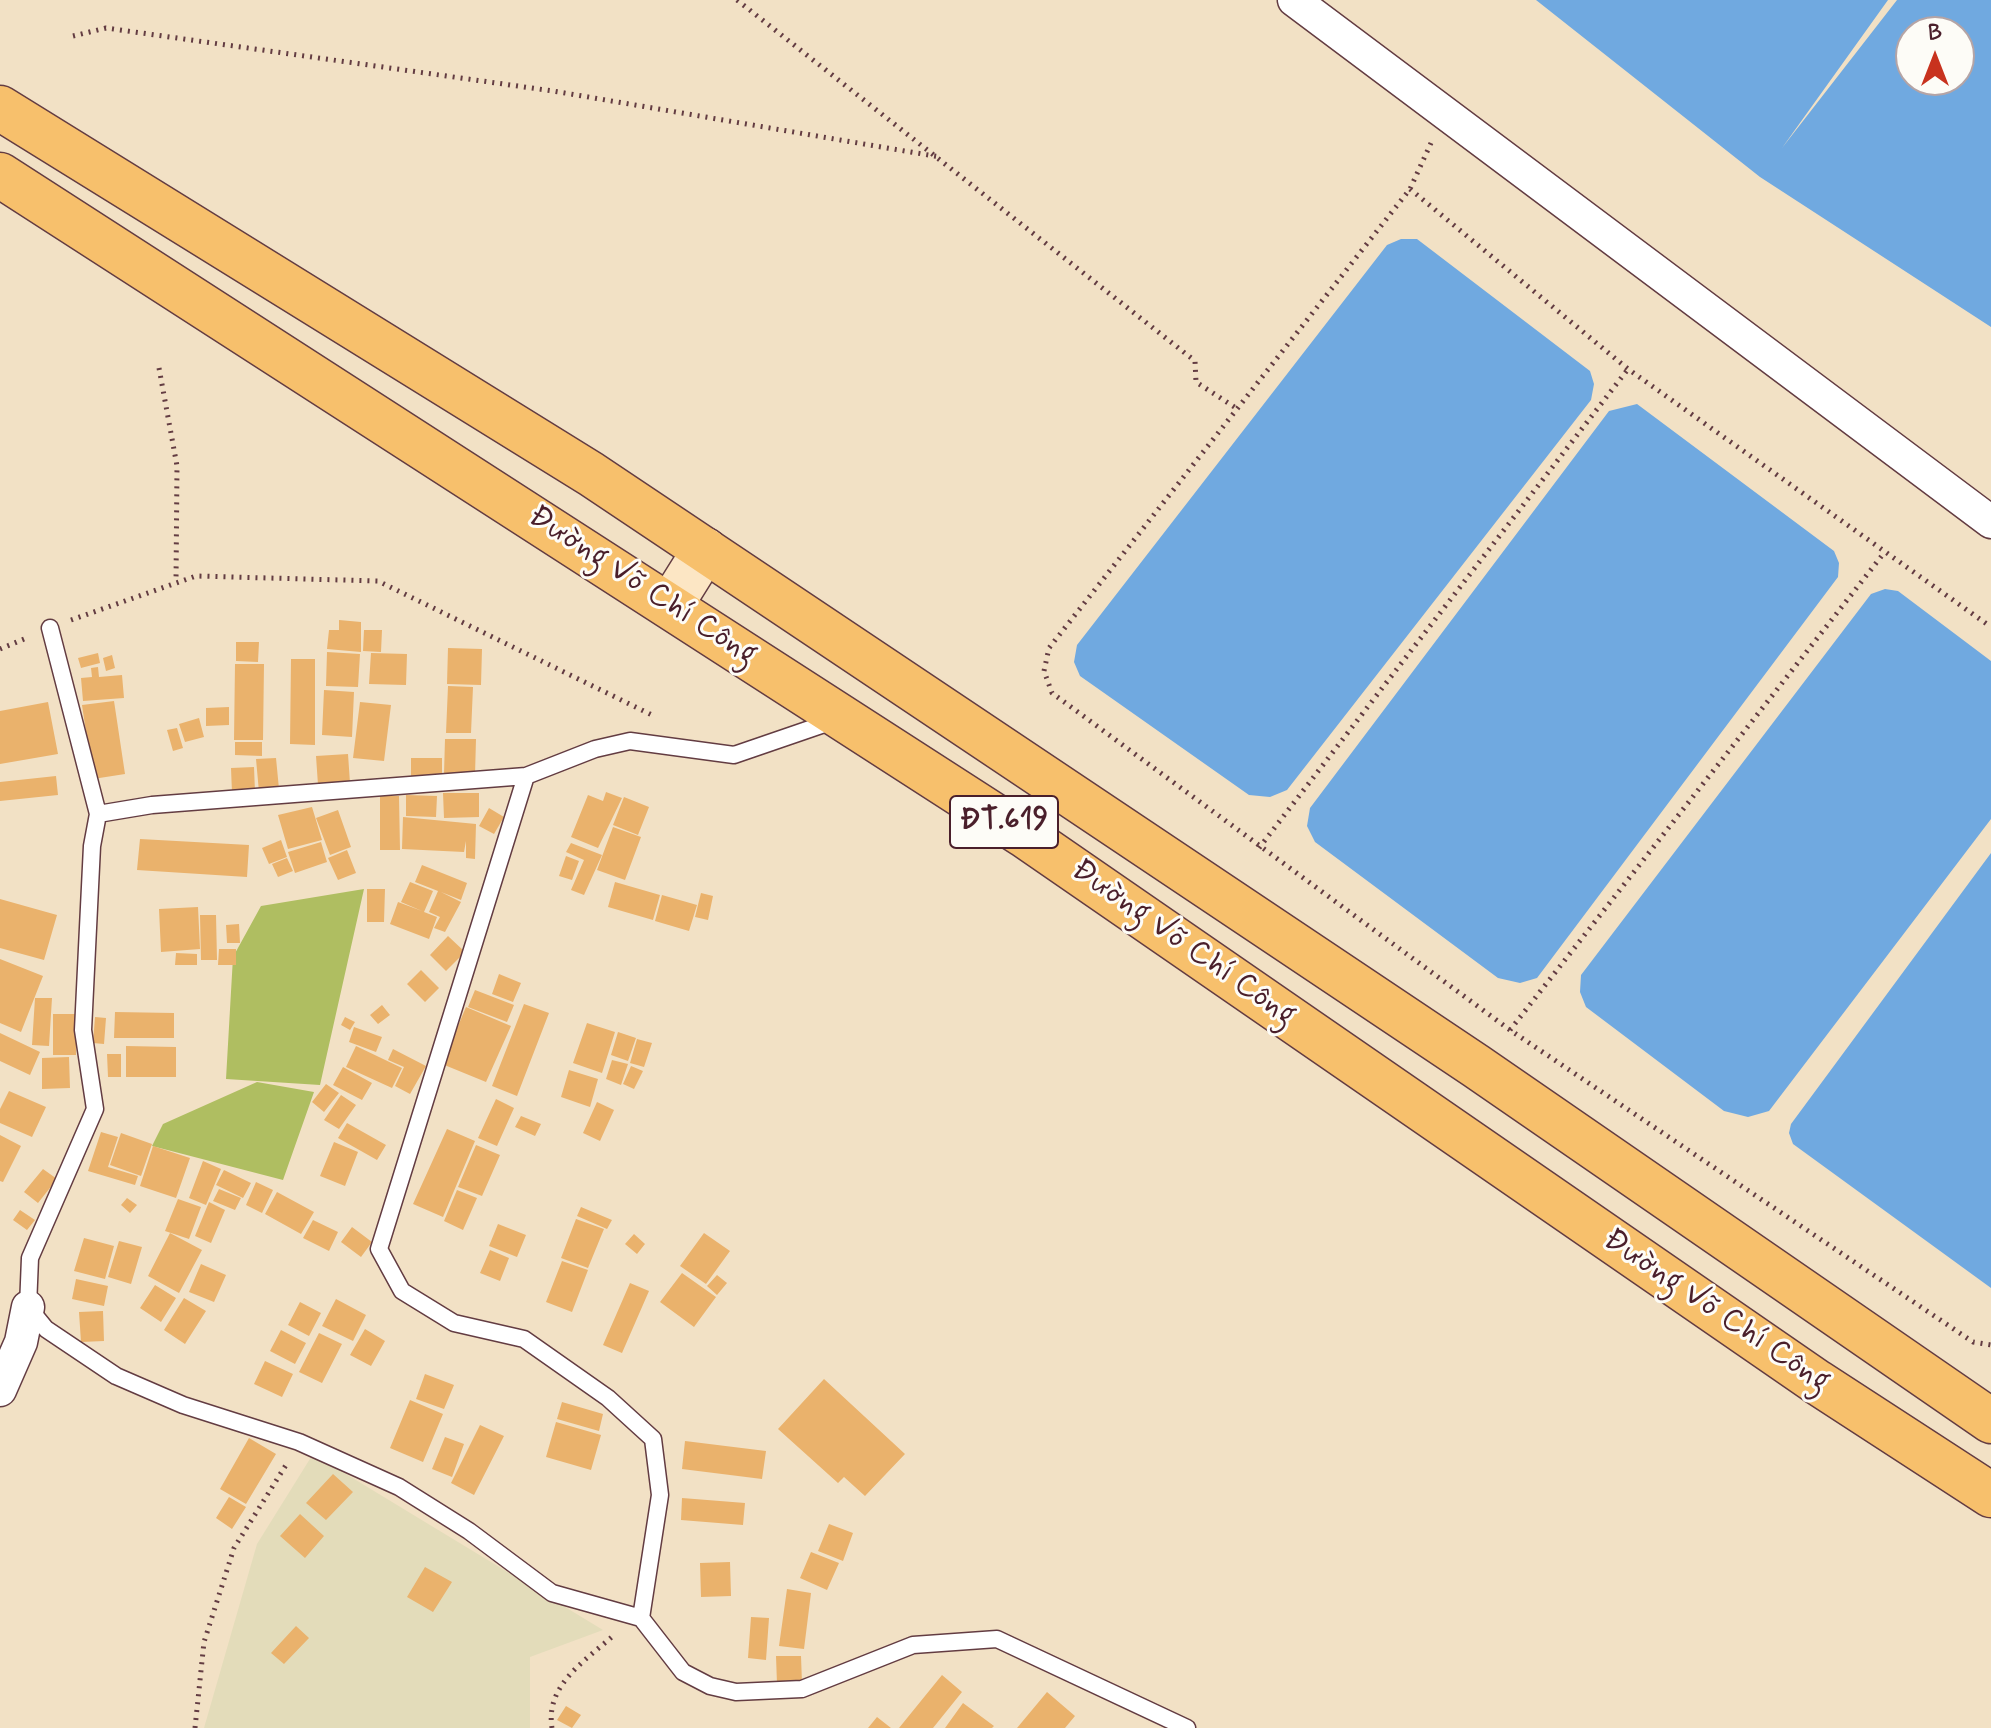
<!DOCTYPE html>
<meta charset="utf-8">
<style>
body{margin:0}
#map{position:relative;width:1991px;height:1728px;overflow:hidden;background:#f2e1c5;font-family:Mynerve,sans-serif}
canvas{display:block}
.north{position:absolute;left:1895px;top:16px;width:80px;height:80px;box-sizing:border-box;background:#fdfcf7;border:2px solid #b5a4a5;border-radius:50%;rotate:0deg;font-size:22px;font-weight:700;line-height:32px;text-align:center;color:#4a1f2b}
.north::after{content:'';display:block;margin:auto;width:28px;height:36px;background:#c8321e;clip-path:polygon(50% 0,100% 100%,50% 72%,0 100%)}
</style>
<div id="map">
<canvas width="1991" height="1728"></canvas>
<div class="north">B</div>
</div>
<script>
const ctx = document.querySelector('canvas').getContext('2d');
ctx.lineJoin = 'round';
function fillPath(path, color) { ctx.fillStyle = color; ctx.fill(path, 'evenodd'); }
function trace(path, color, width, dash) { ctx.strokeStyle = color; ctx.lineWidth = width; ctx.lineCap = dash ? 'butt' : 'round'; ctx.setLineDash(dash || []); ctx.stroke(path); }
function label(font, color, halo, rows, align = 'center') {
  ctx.font = font + ' Mynerve,sans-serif'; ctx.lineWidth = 6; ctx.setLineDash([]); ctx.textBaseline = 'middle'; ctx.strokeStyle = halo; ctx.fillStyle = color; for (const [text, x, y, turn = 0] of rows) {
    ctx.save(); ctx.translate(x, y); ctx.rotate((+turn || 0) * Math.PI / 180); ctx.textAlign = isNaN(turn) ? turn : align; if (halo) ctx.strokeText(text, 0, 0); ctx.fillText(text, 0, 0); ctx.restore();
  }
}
fillPath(new Path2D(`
 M313 1454 603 1630 530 1657V1728H204L257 1544Z`), '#e3dcba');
fillPath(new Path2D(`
 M364 889 320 1085 226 1079 233 957 261 906Z
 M257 1082 314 1092 283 1180 152 1146 163 1124Z`), '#afbe61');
fillPath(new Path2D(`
 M1536 0H1888L1782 148 1897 0H1991V327L1760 177ZM1911 32H1959V80H1911Z
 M1401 239H1417L1590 371 1594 384 1591 400 1287 790 1270 797 1249 795 1080 676 1074 662 1077 645 1387 245Z
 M1637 404 1834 551 1839 563 1838 577 1537 978 1520 983 1498 978 1315 842 1307 826 1310 808 1609 411Z
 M1885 589 1898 591 1991 661V819L1769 1111 1748 1117 1724 1111 1586 1007 1580 992 1581 975 1871 594Z
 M1991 853V1288L1793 1144 1789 1133 1791 1124Z`), '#70a9e0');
fillPath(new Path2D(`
 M339 620 361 622V652L327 649 329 630H339Z
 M364 630H382L381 652 363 651Z
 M236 642H259L258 662 236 661Z
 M448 648 482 649 481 685 447 684Z
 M327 652 360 654 358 687 326 686Z
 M98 653 100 663 81 668 78 658Z
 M371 653 407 654 406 685 369 684Z
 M112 655 115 668 106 671 103 658Z
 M291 659H315V745L290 744Z
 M235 664H264L263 740H234Z
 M98 667 99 677 122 675 124 698 83 701 81 678 92 677 91 668Z
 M448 686 473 687 471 733H446Z
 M324 690 354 692 352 737 322 735Z
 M114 701 125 774 93 779 82 705Z
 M48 702 58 754 0 764V711Z
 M360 702 391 705 384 761 353 758Z
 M229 707V725L206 726V708Z
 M199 718 204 737 185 742 179 724Z
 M177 728 183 748 173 751 167 730Z
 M445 739H476L475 775 444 774Z
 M235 742H262V756L235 755Z
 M348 754 350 783 318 785 316 756Z
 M276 758 279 789 259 792 256 759Z
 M411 758H442V780H411Z
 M254 767 255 792 232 793 231 768Z
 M56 776 58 795 0 801V782Z
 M606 792 622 798 598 848 571 837 588 795 603 801Z
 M443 793H479V817L444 818Z
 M406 795 437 796 436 817 406 816Z
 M380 796H399L400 850H380Z
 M624 797 649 807 638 835 613 825Z
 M312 807 322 840 288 849 278 815Z
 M489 808 504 817 494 834 479 826Z
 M338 810 351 847 330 855 316 818Z
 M403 817 476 824 475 859 466 858V841L464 852 402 849Z
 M613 827 641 837 625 880 597 870Z
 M140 839 249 845 247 877 137 870Z
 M281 840 287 857 269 864 262 848Z
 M321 842 327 862 295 873 288 852Z
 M571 843 602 855 584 895 571 890 584 860 566 852Z
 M347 850 356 873 338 880 328 858Z
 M566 856 579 861 572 880 559 876Z
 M287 858 293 871 278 877 272 864Z
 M422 865 467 883 461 900 441 892 461 902 445 932 434 928 440 917 429 912 438 891 415 882Z
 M410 882 433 891 424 912 437 917 429 939 390 924 398 902 422 911 401 902Z
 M615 882 660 895 653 920 608 907Z
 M367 889H385L384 922H367Z
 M701 893 713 896 708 920 695 917Z
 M662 895 697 905 689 931 655 921Z
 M0 899 57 915 44 960 0 948Z
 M198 907 200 949 161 952 159 909Z
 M200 915H216L217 960H201Z
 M239 924 240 943H227L226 925Z
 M448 936 465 952 446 971 430 955Z
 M219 949H236V965H218Z
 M176 953 197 954V965H175Z
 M0 959 43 976 21 1032 0 1023Z
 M421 970 439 988 425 1002 407 984Z
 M499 974 521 983 513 1002 492 994Z
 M475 990 514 1005 507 1022 468 1007Z
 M35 998H52L49 1046 32 1045Z
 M524 1004 549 1013 517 1096 492 1086Z
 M382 1005 390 1015 378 1024 370 1015Z
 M466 1007 511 1026 486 1082 442 1064Z
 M115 1012 174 1013V1038H114Z
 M53 1014H76V1055H53Z
 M95 1017 106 1018 104 1044 93 1043Z
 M345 1017 355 1022 350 1030 341 1025Z
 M587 1023 615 1032 602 1073 573 1063Z
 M354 1027 382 1037 376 1052 349 1042Z
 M618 1032 636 1038 628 1061 611 1055Z
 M0 1033 40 1052 30 1075 0 1061Z
 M637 1039 652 1043 644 1067 630 1063Z
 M126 1046 176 1047V1077H126Z
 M356 1046 402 1068 392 1088 346 1067Z
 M393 1049 426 1066 410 1094 395 1086 404 1067 388 1060Z
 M107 1054H121V1077H108Z
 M69 1057 70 1088 42 1089V1058Z
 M612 1060 628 1064 621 1085 606 1079Z
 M631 1066 643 1071 634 1089 623 1084Z
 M343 1067 372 1083 362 1100 333 1085Z
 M569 1070 598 1079 590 1107 561 1097Z
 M326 1084 339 1093 324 1112 312 1102Z
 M9 1091 46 1107 32 1137 0 1123V1109Z
 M341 1095 356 1105 339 1129 324 1120Z
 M496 1099 514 1108 497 1146 478 1138Z
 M597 1102 614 1110 600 1141 583 1133Z
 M521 1116 541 1124 535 1136 515 1127Z
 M347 1123 386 1145 377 1160 338 1138Z
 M447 1129 475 1141 443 1217 413 1204Z
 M101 1132 118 1137 108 1167 138 1176 135 1185 88 1171Z
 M121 1133 152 1144 141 1176 110 1165Z
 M0 1135 21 1146 3 1182 0 1181Z
 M334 1142 358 1152 345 1186 320 1176Z
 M476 1145 500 1155 482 1196 458 1187Z
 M153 1146 190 1158 176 1198 140 1186Z
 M203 1161 221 1169 206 1205 189 1198Z
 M43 1169 57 1179 38 1203 24 1192Z
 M224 1170 251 1183 243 1198 216 1185Z
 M256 1182 273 1190 262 1213 246 1205Z
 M219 1189 241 1198 235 1210 213 1201Z
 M457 1190 477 1198 463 1230 444 1221Z
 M277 1192 314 1212 301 1234 265 1214Z
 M127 1198 137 1205 130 1213 121 1205Z
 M178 1199 201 1207 189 1239 165 1231Z
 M209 1202 225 1210 211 1243 195 1236Z
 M581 1207 612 1220 607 1229 577 1216Z
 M20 1210 35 1220 27 1230 13 1220Z
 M576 1219 604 1229 588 1268 561 1258Z
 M313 1220 338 1232 329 1251 303 1238Z
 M498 1224 526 1235 517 1257 489 1246Z
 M352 1227 372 1242 361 1257 341 1242Z
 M170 1233 202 1250 179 1293 148 1276Z
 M704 1233 730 1251 706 1284 680 1266Z
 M634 1234 645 1244 637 1254 625 1244Z
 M84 1238 114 1246 105 1279 74 1271Z
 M119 1241 142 1247 131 1284 108 1277Z
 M490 1250 509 1258 500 1281 480 1273Z
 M562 1261 588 1270 572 1312 546 1302Z
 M201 1264 226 1275 214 1302 189 1292Z
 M682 1273 716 1297 694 1327 660 1302Z
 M717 1275 727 1283 717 1295 707 1286Z
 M76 1279 108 1286 104 1306 72 1299Z
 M630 1283 649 1291 622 1353 603 1345Z
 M155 1285 176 1298 161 1322 140 1308Z
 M184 1298 206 1311 185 1344 164 1330Z
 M336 1299 366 1315 353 1341 322 1326Z
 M300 1302 321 1313 309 1336 288 1325Z
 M103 1311 104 1341 81 1342 79 1312Z
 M365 1329 385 1341 371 1366 350 1355Z
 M281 1330 306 1343 295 1364 270 1351Z
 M319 1333 342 1344 322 1383 299 1372Z
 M265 1361 293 1374 282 1397 254 1384Z
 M425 1374 454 1385 444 1409 416 1399Z
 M824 1379 905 1454 865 1496 844 1477 838 1483 778 1429Z
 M410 1400 443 1414 423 1462 390 1448Z
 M562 1402 603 1414 599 1431 557 1419Z
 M556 1422 601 1435 591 1470 546 1457Z
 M480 1425 504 1436 474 1495 451 1483Z
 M445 1437 464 1444 452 1477 432 1469Z
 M249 1438 276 1454 246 1504 220 1489Z
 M685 1441 766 1451 762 1479 682 1469Z
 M333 1474 353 1492 326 1520 306 1503Z
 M229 1497 246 1507 232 1529 216 1518Z
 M682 1498 745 1503 743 1525 681 1520Z
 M300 1514 324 1536 305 1558 280 1536Z
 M829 1524 853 1533 843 1561 818 1551Z
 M811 1552 839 1563 827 1590 800 1578Z
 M730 1562 731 1596 701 1597 700 1563Z
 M425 1567 452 1582 433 1612 407 1597Z
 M787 1589 811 1593 804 1649 779 1646Z
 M751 1617 769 1618 766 1660 748 1658Z
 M296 1626 309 1638 284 1664 271 1653Z
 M776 1656H801L802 1683 777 1684Z
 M942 1675 962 1692 933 1728H899Z
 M1047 1692 1075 1716 1065 1728H1017Z
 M963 1703 994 1726 992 1728H945Z
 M566 1706 581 1715 572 1728 557 1720Z
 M877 1717 891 1728H868Z`), '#eab26c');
const lane = new Path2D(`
 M50 628 98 814
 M526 776 595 749 630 741 734 755 836 720
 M641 1618 660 1495 653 1439 608 1398 524 1339 454 1323 402 1291 379 1249 526 776 152 805 98 814 92 846 83 1030 95 1109 30 1258 28 1307 46 1329 116 1376 183 1405 299 1442 399 1487 469 1531 552 1593 641 1618 683 1672 710 1686 736 1692 802 1689 913 1645 997 1639 1187 1728`);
const street = new Path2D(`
 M1294 0 1991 522
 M0 1390 21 1342 28 1307`);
const secondary = new Path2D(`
 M670 606 705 550`);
const primary = new Path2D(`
 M0 108 591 474 1476 1066 1991 1421
 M0 175 1024 835 1817 1382 1991 1495`);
trace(lane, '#633c42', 19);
trace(street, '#633c42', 35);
trace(secondary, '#633c42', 47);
trace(primary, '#633c42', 47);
trace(new Path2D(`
 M737 0 1195 361 1196 382 1239 410
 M73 36 106 28 553 91 940 157
 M1431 143 1410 189 1049 648 1044 671 1052 693 1510 1030 1973 1342 1991 1345
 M1410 189 1628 369 1991 627
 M159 368 177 466 176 582
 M71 620 196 576 378 581 654 716
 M0 649 29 637
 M1259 848 1628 369
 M1510 1030 1884 553
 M195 1728 204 1642 234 1548 286 1465
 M552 1728C545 1685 585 1661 614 1635`), '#633c42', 5, [2, 6]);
trace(lane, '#fff', 16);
trace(street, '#fff', 32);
trace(secondary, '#fce6c4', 44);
trace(primary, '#f7c06c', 44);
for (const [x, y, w] of [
 [1004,822,108]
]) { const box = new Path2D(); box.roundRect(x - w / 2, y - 26, w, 52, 6); ctx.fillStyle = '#fdfcf7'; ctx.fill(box); trace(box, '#4a1f2b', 2); }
label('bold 30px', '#4a1f2b', null, [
 ["ĐT.619",1004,822]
]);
label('32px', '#4a1f2b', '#fdfcf7', [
 ["Đường Võ Chí Công",642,587,33],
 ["Đường Võ Chí Công",1183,944,35],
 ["Đường Võ Chí Công",1716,1312,34]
]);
</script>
